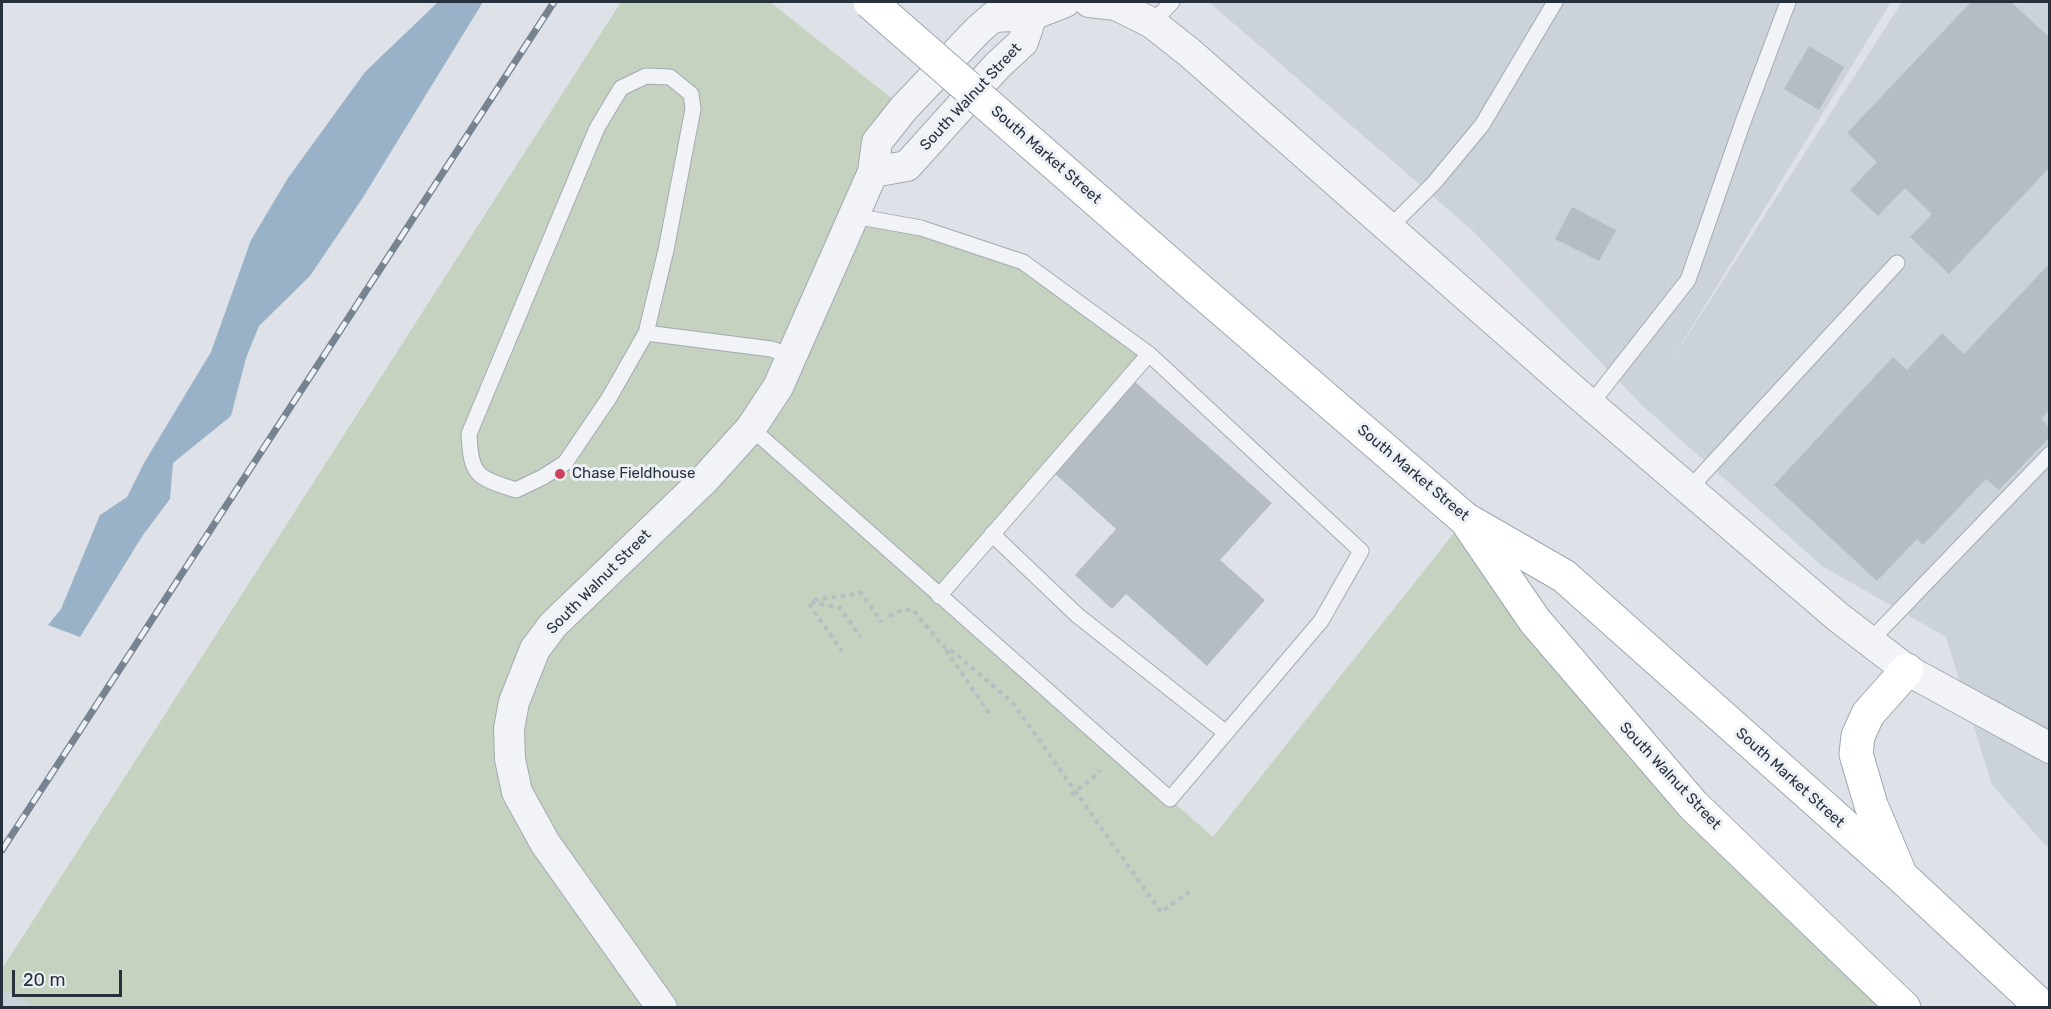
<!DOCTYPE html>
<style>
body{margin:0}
#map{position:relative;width:2051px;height:1009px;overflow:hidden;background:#dee2e8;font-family:Rubik,sans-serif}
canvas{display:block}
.frame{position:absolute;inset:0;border:3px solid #27313e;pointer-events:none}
.scale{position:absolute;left:12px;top:970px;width:110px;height:27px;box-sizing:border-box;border:3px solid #27313e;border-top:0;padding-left:8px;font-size:18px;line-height:21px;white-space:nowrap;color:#27313e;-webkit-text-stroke:4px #edf1f5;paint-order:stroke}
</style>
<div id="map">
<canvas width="2051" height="1009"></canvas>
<div class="frame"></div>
<div class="scale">20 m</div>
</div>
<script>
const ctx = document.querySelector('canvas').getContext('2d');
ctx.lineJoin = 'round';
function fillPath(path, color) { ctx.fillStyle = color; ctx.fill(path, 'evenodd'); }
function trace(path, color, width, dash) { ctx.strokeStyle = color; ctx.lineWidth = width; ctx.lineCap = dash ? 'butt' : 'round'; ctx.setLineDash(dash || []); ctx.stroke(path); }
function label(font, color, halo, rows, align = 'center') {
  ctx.font = font + ' Rubik,sans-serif'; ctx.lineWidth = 6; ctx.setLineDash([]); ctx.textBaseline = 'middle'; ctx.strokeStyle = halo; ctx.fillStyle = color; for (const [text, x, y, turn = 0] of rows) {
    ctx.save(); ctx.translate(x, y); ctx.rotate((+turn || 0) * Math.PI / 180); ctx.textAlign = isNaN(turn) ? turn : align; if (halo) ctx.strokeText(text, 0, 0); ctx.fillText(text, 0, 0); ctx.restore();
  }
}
fillPath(new Path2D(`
 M1209 2H1891L1666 369 1902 2H2049V849L1992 785 1946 637 1822 566 1643 406 1472 230Z
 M2 989 39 1007H2Z`), '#ccd2da');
fillPath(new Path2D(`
 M621 2H770L904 108 854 216 1023 262 1149 354 939 596 1213 837 1465 519 1648 755 1904 1007 39 1008 2 989V969Z`), '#c5d2bf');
fillPath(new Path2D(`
 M438 2H483L362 199 310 276 259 326 246 358 231 416 173 463 170 499 143 535 80 637 48 625 61 609 100 515 127 497 144 463 211 352 251 240 288 178 365 72Z`), '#99b2c8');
fillPath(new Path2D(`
 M1971 2H2011L2050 38V167L1949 274 1910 237 1932 214 1905 188 1878 216 1850 190 1877 162 1847 133Z
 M1809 46 1844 67 1819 110 1784 89Z
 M1572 207 1616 230 1599 261 1555 239Z
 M2050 263V409L2041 419 2050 428V437L1999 490 1986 479 1923 545 1917 539 1877 581 1774 485 1893 357 1907 370 1942 333 1964 354Z
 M1133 380 1272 503 1220 560 1265 600 1207 666 1126 594 1112 609 1075 575 1116 529 1052 471Z`), '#b5bcc4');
const service = new Path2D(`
 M1152 23 1172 2
 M1389 228 1434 183 1482 125 1555 2
 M646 333 666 250 693 109 691 94 670 77 646 76 621 88 597 128 469 434C471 477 477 477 516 490L543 477 565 463 609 398 646 333 771 349 793 356
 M1590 405 1688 280 1743 122 1788 2
 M751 428 1170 799 1321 621 1361 551 1149 354 1023 262 921 228 854 216
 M1689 489 1897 263
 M992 534 1077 615 1226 733
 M939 596 1149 354
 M1870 641 2050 454`);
const minor = new Path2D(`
 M1089 2 1116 5 1152 23 1190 53 1571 388 1838 617 1907 670 2050 748
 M873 172 907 166 997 66 1023 42 1032 15
 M662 1008 545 843 517 792 510 759 509 729 514 702 535 649 553 625 704 480 751 428 778 387 873 172 877 142 904 108 978 30 993 17 1032 15 1065 2`);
const primary = new Path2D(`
 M1195 286 1465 519 1564 576 1901 876 2043 1008
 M1470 526 1535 621 1693 805 1904 1008
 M1898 869 1871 805 1856 754 1858 736 1868 714 1907 670`);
trace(service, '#a3a9b2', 17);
trace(minor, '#a3a9b2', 32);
trace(primary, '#9da7b3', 35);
trace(new Path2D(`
 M814 600 861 593 882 622
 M811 602 840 608 861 637
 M809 604 842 651
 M889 616 904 609 913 610 945 648 955 653 1012 702 1161 912 1189 892
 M946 650 991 716
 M1071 795 1094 777 1100 770`), '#b8bdc2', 4, [4.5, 4.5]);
trace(service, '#f1f3f6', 15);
trace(minor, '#f1f3f6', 30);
trace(primary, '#fff', 33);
const rail = new Path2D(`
 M2 850 554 2`);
trace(rail, '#778391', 7);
trace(rail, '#edf1f5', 4.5, [14]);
const primaryBridge = new Path2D(`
 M870 2 1195 286`);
trace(primaryBridge, '#9da7b3', 35, []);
trace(primaryBridge, '#fff', 33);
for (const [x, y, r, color] of [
 [560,474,6,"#ce425f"]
]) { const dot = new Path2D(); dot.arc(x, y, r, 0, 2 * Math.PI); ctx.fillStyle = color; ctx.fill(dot); trace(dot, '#edf1f5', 2); }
label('15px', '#27313e', '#edf1f5', [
 ["South Walnut Street",971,97,-47],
 ["South Market Street",1046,155,41],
 ["South Market Street",1413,473,40],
 ["South Walnut Street",599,582,-45],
 ["South Walnut Street",1670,776,47],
 ["South Market Street",1790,778,42]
]);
label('15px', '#27313e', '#edf1f5', [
 ["Chase Fieldhouse",572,474]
], 'left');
</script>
